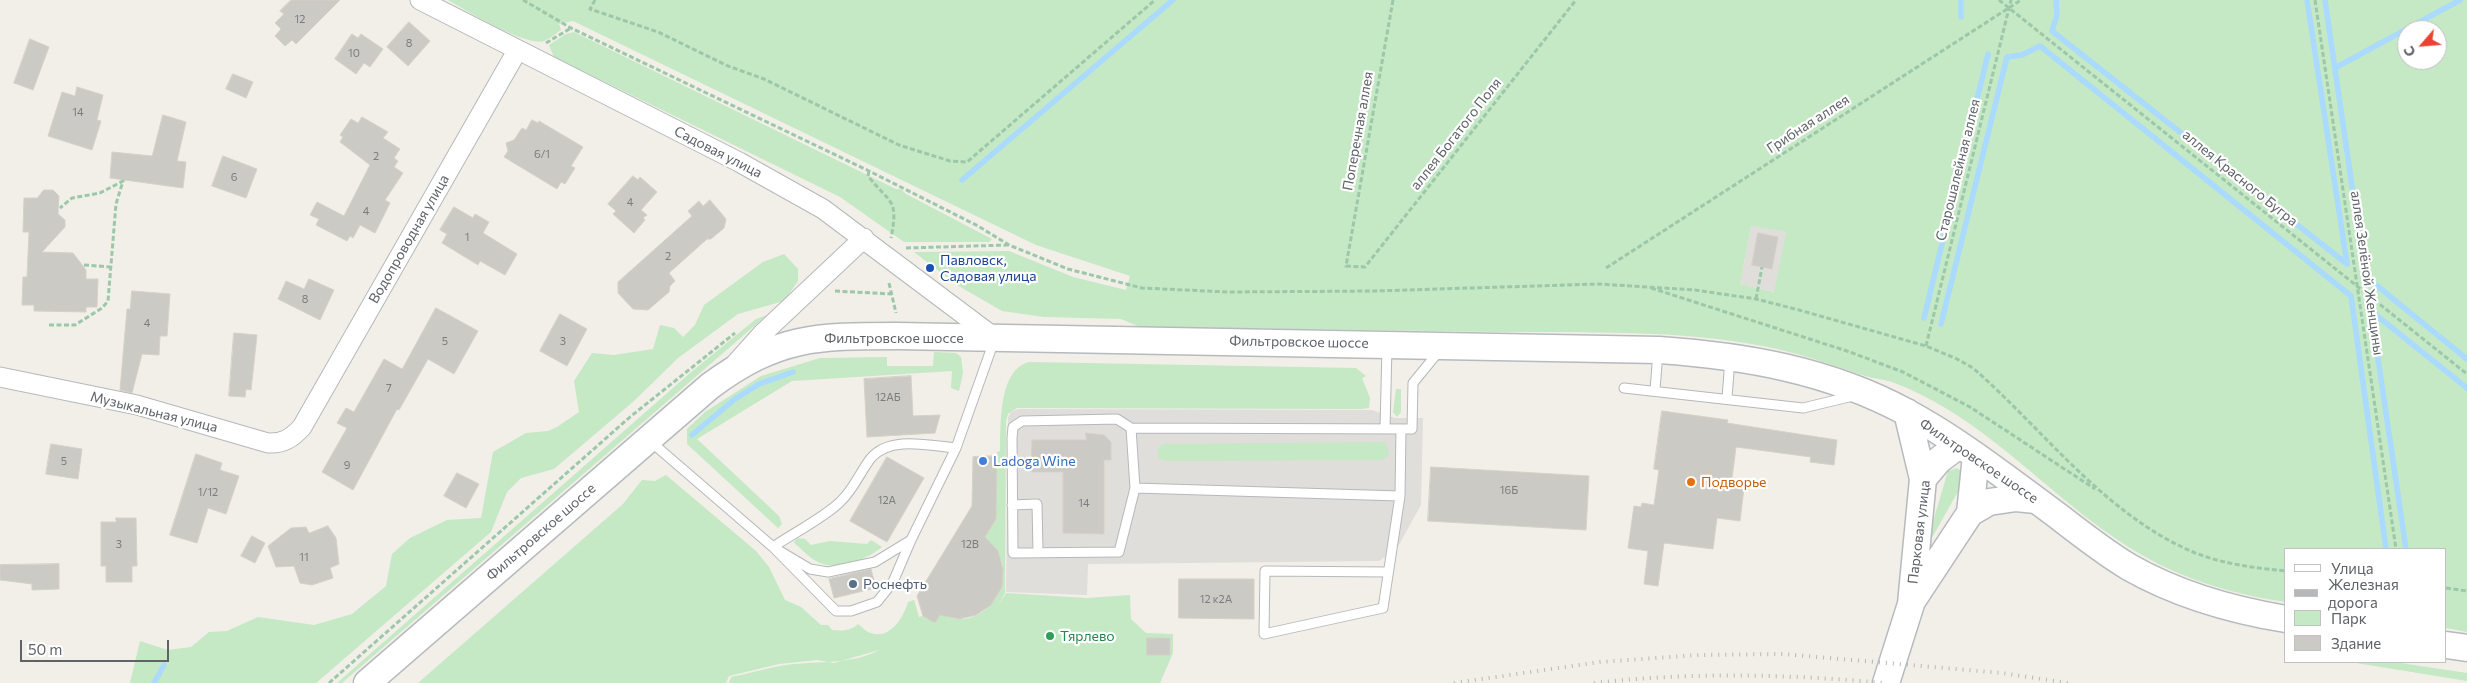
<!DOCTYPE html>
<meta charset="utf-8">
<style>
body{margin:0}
#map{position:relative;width:2467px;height:683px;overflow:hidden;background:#f1efe8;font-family:Commissioner,sans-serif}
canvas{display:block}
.legend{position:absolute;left:2284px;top:548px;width:162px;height:115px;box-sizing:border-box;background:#fff;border:1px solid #bfc1c3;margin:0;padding:6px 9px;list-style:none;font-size:15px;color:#5f6368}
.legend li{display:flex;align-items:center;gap:10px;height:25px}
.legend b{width:25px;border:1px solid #bfc1c3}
.north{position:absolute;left:2397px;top:20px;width:50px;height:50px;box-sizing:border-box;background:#fff;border:1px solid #bfc1c3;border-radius:50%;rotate:243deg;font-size:14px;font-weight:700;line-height:20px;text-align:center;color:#5f6368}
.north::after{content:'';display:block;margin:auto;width:18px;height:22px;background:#ea4335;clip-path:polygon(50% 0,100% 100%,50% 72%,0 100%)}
.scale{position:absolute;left:20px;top:640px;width:149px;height:22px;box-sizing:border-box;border:2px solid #5f6368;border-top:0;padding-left:6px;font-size:15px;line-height:18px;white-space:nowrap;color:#5f6368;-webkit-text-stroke:4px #fff;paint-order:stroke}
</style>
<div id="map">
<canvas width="2467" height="683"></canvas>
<ul class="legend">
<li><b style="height:6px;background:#fff"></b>Улица</li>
<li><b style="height:6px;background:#b6b7b8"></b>Железная дорога</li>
<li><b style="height:14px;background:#c5e8c5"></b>Парк</li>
<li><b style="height:14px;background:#cccac5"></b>Здание</li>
</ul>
<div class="north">С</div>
<div class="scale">50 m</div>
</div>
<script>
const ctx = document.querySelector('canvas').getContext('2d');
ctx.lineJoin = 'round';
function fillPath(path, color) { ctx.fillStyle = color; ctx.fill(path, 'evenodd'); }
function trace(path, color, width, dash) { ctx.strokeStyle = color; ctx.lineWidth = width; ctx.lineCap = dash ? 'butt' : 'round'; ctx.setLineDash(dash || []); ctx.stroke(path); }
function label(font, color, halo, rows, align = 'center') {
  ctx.font = font + ' Commissioner,sans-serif'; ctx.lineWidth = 4.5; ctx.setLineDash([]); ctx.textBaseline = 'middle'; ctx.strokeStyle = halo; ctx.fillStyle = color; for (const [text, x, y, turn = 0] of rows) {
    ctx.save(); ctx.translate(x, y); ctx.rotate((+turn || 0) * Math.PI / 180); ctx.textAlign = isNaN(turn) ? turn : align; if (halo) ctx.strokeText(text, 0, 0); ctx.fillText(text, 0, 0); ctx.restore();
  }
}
fillPath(new Path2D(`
 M1751 226 1786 232 1775 292 1740 284Z
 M1018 409 1372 410 1395 418H1423L1421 505 1397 548 1379 561 1088 564 1087 595 1006 592 1008 417 1011 412Z`), '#e0deda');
fillPath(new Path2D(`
 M448 0H2467V632L2446 628V549H2286V602C2236 595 2185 580 2142 555 2055 505 1992 421 1897 384 1886 379 1874 379 1862 375 1831 364 1801 354 1768 347 1679 329 1585 333 1494 332 1376 330 1258 328 1140 327L1121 319 1044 317 1002 311 957 285 914 252 1009 251 1073 277 1126 290 1130 276 1036 245 573 21 559 24 561 30C556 33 550 39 544 41 526 47 465 10 448 0ZM2407 30H2437V60H2407ZM1751 226 1786 232 1774 292 1740 284Z
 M574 32 896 189H901L906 194 992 239 989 242H904L840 197 554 57 549 45 566 34Z
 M784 254 798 269V281L784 301 738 314 678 358 634 401 554 469 521 478 507 492 491 532 316 683H130L140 641 168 650 191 647 209 632 227 631 258 617 314 625 352 614 386 586 392 554 410 538 447 520 481 518 493 452 526 433 548 431 557 427 579 412 574 381 592 353 614 355 653 349 660 325 674 328 683 337 695 325 704 305 763 262Z
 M767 315 342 683H337L690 373 756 319Z
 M934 352 956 353 961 357 963 373 959 391 951 388 952 371 792 381 697 439 779 516 782 524 778 528 687 444V429L705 412 761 376 820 358 887 357V366H933Z
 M1029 362 1356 368 1366 376 1362 378 1370 398 1369 408 1362 409 1017 408 1008 414 1006 421 1005 593 996 609 1006 593 1087 598 1130 595 1131 619 1146 633 1173 634V653L1160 683H729L731 677C747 674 764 669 780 666 813 660 850 666 879 650L834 663 817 660 779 664 729 676 726 683H418L623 504 642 480 655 481 666 475 756 551 769 567 785 600 801 607 821 625H828L832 630C841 631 851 631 858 624 862 627 866 632 871 633 890 640 904 617 908 602L914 600 919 617 923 616 935 623 940 615C946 616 953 619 959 619 984 620 1005 594 1003 570 1003 557 994 547 985 537L996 519 997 452 1000 451C1001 425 998 370 1029 362Z
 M1396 389H1401V412L1397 417 1393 412Z
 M1380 442 1385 443 1389 451 1387 457 1381 460 1166 461 1159 459 1157 454 1159 447 1164 444Z
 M1957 468 1963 472 1960 488 1924 552 1948 471Z
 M797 538 805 539 811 545 830 541 867 544 871 540 882 547C869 558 841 570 823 564 812 561 803 550 794 543Z
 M2350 662H2394L2467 673V681Z`), '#c5e8c5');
trace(new Path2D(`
 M2056 0 2057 15 2052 31 2347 264
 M2307 0 2347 264
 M2325 0 2365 276 2467 359
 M1961 17V0
 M2335 68 2460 0
 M962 180 1173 0
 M2371 311 2406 549
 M2371 311 2467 388
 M1924 318 1988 54
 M1941 324 2007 57 2022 55 2040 46 2351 296 2386 549
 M692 435 735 399 759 384 793 372
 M154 683 164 665`), '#aadaff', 5.5);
const building = new Path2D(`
 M291 0H340L296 44 292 40 285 46 275 36 281 29 275 23 284 14 280 11Z
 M409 22 430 41 408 66 387 47Z
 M352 34 358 38 361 34 383 49 370 67 364 63 356 74 335 59Z
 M30 39 49 47 33 90 14 83Z
 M233 74 253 82 246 98 226 89Z
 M77 87 103 95 97 120 101 121 92 150 48 136 62 92 75 96Z
 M163 115 186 122 177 161 186 162 183 188 110 178 112 152 152 156Z
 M362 117 388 132 383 138 400 149 394 158 398 161 394 167 403 173 385 200 390 203 375 233 360 225 353 238 350 236 347 241 316 225 319 219 310 215 317 202 344 216 370 165 340 142 343 137 340 135 351 119 358 123Z
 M532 120 538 123 539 121 583 147 571 166 575 168 565 184 561 182 557 189 504 157 508 151 506 143 514 140 522 128 526 130Z
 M223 156 257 169 246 198 212 186Z
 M633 176 638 180 640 177 657 192 641 210 647 215 643 218 645 220 634 233 613 214 616 211 608 204Z
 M44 190H53L59 196 58 214 65 220V227L42 252 73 253 86 270V279H98L97 307H86V312L34 311V305H22L23 277H27L29 232H23L24 198H37Z
 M710 200 726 219 724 228 711 239H707L669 273 675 281 670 286 669 292 648 310 633 309 618 293V282L692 216 688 211 699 201 703 206Z
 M454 207 473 218 475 214 489 222 483 233 517 254 505 275 480 261 478 265 442 243 447 234 440 230Z
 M1758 233 1778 237 1772 269 1752 265Z
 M309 279 334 290 320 320 278 299 286 281 304 289Z
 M132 291 170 294 167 336H160L159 355 142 354 132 393 120 390 127 309H130Z
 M436 308 478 331 454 374 428 359 399 410 397 409 353 490 322 472 347 428 337 423 346 408 354 412 384 359 402 369Z
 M560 314 587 329 567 366 540 351Z
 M234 333 257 335 251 390 246 389 245 397 229 396Z
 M911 376 913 416 940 415 935 433 867 437 864 379Z
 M1662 411 1728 420 1727 423 1837 440 1834 465 1810 462 1811 457 1736 447 1731 486 1744 488 1740 521 1717 518 1713 549 1664 543 1658 586 1644 584 1648 551 1628 548 1634 506 1641 507 1642 503 1654 505 1659 470 1654 469Z
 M1086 433 1104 435 1111 442V460H1104V534L1063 533V472H1031L1032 440H1086Z
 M51 444 82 449 78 479 46 474Z
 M196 454 222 463 220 470 239 476 226 514 208 508 197 543 170 535Z
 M997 456 996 519 985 537 998 551 1003 569 1002 587 991 605 976 615 959 619 940 615 935 623 923 616 917 596 972 506 973 457Z
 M887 457 924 478 887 542 850 521Z
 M1431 467 1589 476 1586 530 1428 521Z
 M457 473 479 484 466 508 444 496Z
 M116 518H136L137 566H132V582H106V566H101V522H116Z
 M328 526 336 538 339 564 330 568 333 578 312 585 300 583 294 566 276 567 268 546 291 528 306 527 309 533Z
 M252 536 265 543 255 563 241 556Z
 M59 564V589L32 590V584L0 580V565Z
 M871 569 876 588 834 598 829 579Z
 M1179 579H1254V619L1179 618Z
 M1147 638H1170V655H1147Z`);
fillPath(building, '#cccac5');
trace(building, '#d6d1c6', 1);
const service = new Path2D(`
 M1624 388 1803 408 1853 396
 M1655 390 1658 352
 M1727 398 1730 359
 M1131 428 1117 419 1022 421 1013 427 1012 438 1013 553 1119 552 1135 488 1131 428 1412 429 1413 383 1440 350
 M1385 429 1387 347
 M650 441 773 547 836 611H851L877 602 893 582 911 540 956 448 994 341
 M1135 488 1400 496 1401 429
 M1012 505 1037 504 1038 552
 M911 540 875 562 828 572 810 569 773 547C792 534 825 517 840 502 854 489 860 472 871 458 890 435 931 446 956 448
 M1388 572 1265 571 1264 634 1383 608 1400 496`);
const minor = new Path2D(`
 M420 0 739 162 823 209 995 338
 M736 363 762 334 864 238
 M0 377 137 405 268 443C283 444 292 438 302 427L517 51`);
const secondary = new Path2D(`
 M1907 412 1923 479
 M1970 513 1976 456
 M1912 601 1970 513 1989 502 2016 498 2036 500
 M2446 645 2467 648
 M367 683 710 386C778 336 816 336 897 336L1659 350C1745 356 1828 370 1906 412 1960 441 2009 480 2058 516 2081 534 2104 552 2129 567 2178 595 2231 610 2286 619
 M1886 683 1911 604 1923 479 1939 460 1959 445`);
trace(service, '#b5b8bc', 11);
trace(minor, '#b5b8bc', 21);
trace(secondary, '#b6babf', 29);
trace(new Path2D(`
 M523 0 571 28 869 171 978 226 1009 245 1068 269 1142 288 1228 292 1375 291 1599 284 1695 290 1756 299 1799 310 1926 346 1957 359 1973 368C2044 430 2104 514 2193 552 2222 564 2255 568 2286 571
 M595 0 590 9 658 32 728 66 764 79 899 145 950 161 967 162 1155 0
 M1393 0 1346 266 1365 267 1576 0
 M1999 0 2467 374
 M2315 0 2396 549
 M546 43 571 28
 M869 171 868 176C890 204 899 198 891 238
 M906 248 1008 245
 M84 265 111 267
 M1606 268 2021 0
 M889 283 896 313
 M1651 288 1847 351 1903 372 1970 407 2095 489
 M835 291 892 294
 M1756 299 1762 267
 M49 325H75L102 308 108 301 116 204 123 181 100 193 72 198 60 208
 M1926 346 2011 0
 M2446 588 2467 591
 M329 683 630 417 735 333`), '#9cc7a9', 3, [5, 2.5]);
trace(service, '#fff', 9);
trace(minor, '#fff', 19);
trace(secondary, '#fff', 26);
trace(new Path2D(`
 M1454 683 1600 662 1699 655 1783 654 2002 673 2068 683
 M1594 683C1691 672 1787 674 1884 683`), '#b6b7b8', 4, [1, 6]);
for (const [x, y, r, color] of [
 [930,268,5,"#1a4fb4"],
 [983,461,5,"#3f7fe0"],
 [1691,482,5,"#e8710a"],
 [853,584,5,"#5c6f8a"],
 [1050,636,5,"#2e9e5b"]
]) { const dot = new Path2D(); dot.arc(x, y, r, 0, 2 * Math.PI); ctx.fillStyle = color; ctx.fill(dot); trace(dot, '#fff', 2); }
label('11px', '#7a7d7f', null, [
 ["12",300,19],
 ["8",409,43],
 ["10",354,53],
 ["14",78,112],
 ["6/1",542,154],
 ["2",376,156],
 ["6",234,177],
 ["4",630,202],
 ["4",366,211],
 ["1",467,237],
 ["2",668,256],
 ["8",305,299],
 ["4",147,323],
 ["5",445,341],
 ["3",563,341],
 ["7",389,388],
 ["12АБ",888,397],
 ["5",64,461],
 ["9",347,465],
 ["16Б",1509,490],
 ["1/12",208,492],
 ["12А",887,500],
 ["14",1084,503],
 ["3",119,544],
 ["12В",970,544],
 ["11",304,557],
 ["12 к2А",1216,599]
]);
label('14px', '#5f6368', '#fff', [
 ["Грибная аллея",1808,124,-33],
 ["Поперечная аллея",1358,131,-80],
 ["аллея Богатого Поля",1456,134,-52],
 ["Садовая улица",718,152,27],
 ["Старошалейная аллея",1958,170,-76],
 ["аллея Красного Бугра",2240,178,39],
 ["Водопроводная улица",409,239,-60],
 ["аллея Зелёной Женщины",2367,273,82],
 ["Фильтровское шоссе",894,338],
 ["Фильтровское шоссе",1299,342,1],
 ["Музыкальная улица",154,412,14],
 ["Фильтровское шоссе",1979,461,34],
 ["Фильтровское шоссе",541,532,-41],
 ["Парковая улица",1919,532,-83]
]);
label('14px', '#164399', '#fff', [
 ["Павловск,",940,260],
 ["Садовая улица",940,276]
], 'left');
label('14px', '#366cbe', '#fff', [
 ["Ladoga Wine",993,461]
], 'left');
label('14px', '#c56008', '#fff', [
 ["Подворье",1701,482]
], 'left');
label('14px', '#4e5e75', '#fff', [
 ["Роснефть",863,584]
], 'left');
label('14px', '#27864d', '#fff', [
 ["Тярлево",1060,636]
], 'left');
</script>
